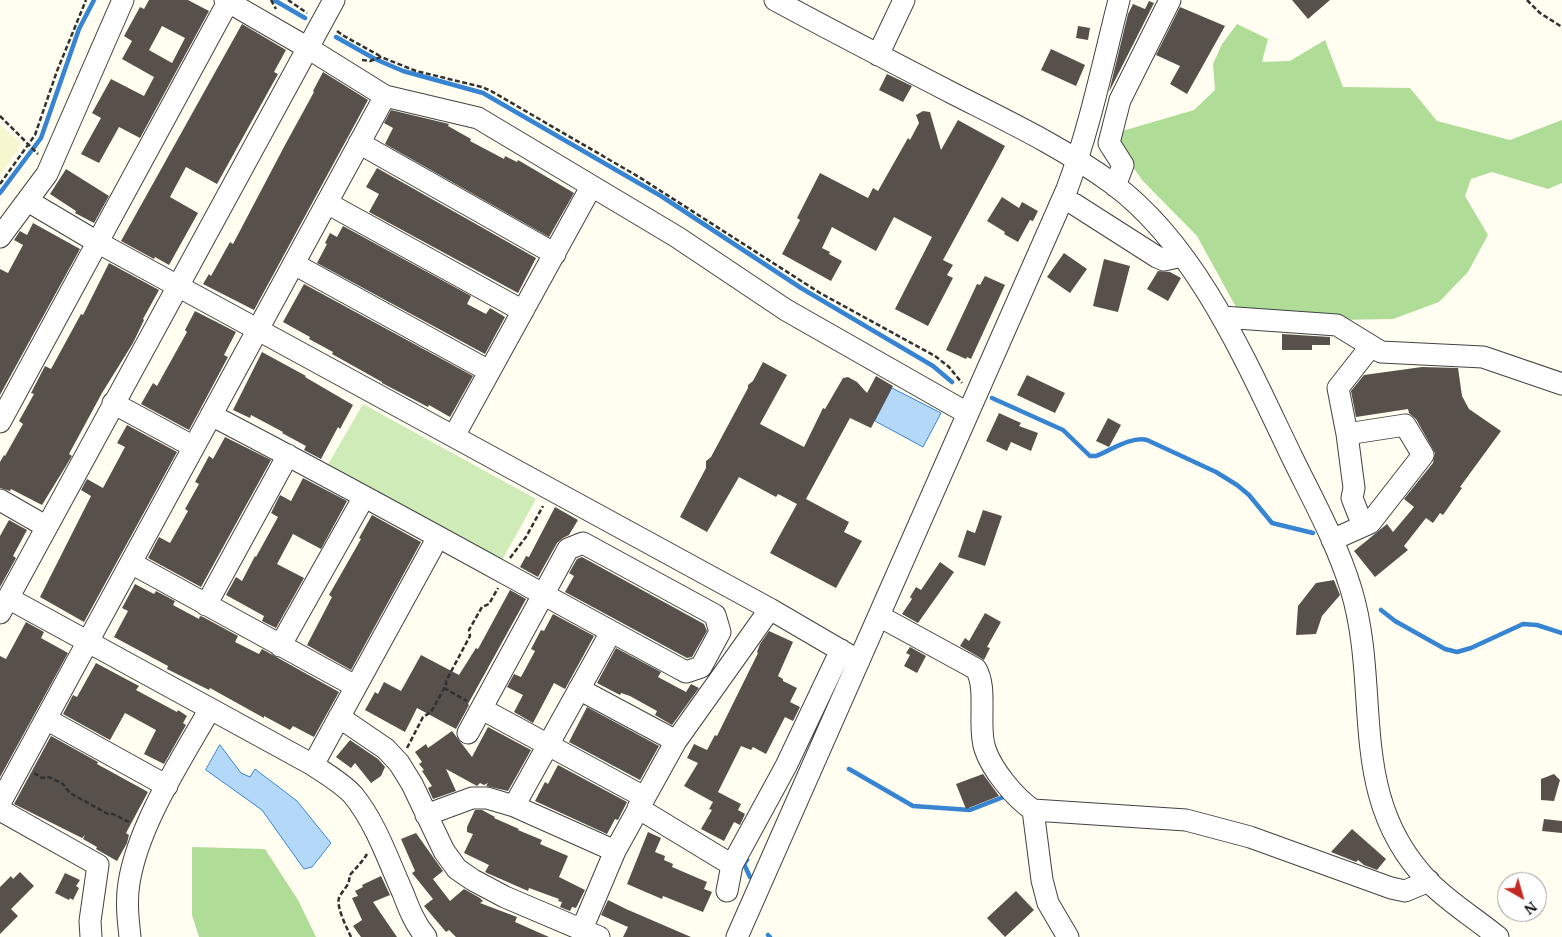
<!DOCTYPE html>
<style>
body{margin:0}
#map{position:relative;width:1562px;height:937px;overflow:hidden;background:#fffef1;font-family:Merriweather,serif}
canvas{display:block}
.north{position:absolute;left:1497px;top:872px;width:50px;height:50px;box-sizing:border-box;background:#fff;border:1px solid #9f9f9f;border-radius:50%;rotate:142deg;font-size:14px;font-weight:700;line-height:20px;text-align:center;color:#0f0f0f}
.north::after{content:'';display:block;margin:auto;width:18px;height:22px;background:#c52921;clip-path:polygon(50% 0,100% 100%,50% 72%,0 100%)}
</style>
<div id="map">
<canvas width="1562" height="937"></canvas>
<div class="north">N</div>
</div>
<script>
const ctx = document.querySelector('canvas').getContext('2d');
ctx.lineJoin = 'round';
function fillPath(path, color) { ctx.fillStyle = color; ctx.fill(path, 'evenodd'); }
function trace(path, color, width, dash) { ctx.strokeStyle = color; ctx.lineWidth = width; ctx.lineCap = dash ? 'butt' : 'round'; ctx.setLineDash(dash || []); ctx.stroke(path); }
fillPath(new Path2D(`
 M0 125 22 144 0 175Z`), '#f6f6cf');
fillPath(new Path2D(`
 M363 404 536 499 500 564 326 468Z`), '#ceebb8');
fillPath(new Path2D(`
 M1237 24 1268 39 1262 62 1290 61 1325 40 1343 87 1410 88 1437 121 1510 140 1562 120V183L1548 189 1492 172 1471 179 1465 196 1488 235 1468 272 1439 302 1393 319 1339 320 1237 309 1197 236 1142 180 1117 144 1119 132 1194 110 1215 90 1213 64 1222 44Z
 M192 847 265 849 298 900 316 937H199L192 915Z`), '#afdd97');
const water = new Path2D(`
 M892 388 941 413 923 447 875 421Z
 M220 745 241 773 250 777 255 769 297 801 331 843 312 867 304 869 262 810 206 770Z`);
fillPath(water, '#b3d8f8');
trace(water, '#3785d2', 1);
trace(new Path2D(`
 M274 0 305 18
 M336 37 375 59 403 71 483 93 661 196 801 288 933 366 952 382
 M0 193 41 138 79 29 94 0
 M992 398 1063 430 1090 456H1096C1111 450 1132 436 1147 440L1216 472 1237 485 1249 495 1272 523 1313 533
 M1381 610 1395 621 1445 649 1457 652 1471 648 1523 624 1537 625 1562 633
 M849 769 913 806 970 810 1006 796
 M747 860 744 864 750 877
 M768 935 770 937`), '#3785d2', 4.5);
fillPath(new Path2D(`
 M149 0H188L209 11 140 138 119 127 99 163 81 154 101 118 92 113 111 79 144 96 154 77 122 59 132 41 124 36 140 7 144 9ZM162 26 185 38 172 63 149 50Z
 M1292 0H1330L1308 19Z
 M1149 1 1154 3 1109 92 1128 14 1133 4 1145 9Z
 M1180 7 1225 26 1187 94 1170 84 1180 66 1156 55Z
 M242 24 286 50 274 72 278 74 217 184 186 167 170 197 198 213 169 265 155 257 154 259 121 241Z
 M1078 26 1090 28 1088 40 1076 38Z
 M1051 49 1085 65 1076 86 1041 70Z
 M323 72 368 100 254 310 203 284 209 274 211 276 230 242 233 244 285 145 314 92 313 91Z
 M887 74 912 86 903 102 879 90Z
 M391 110 449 124 448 126 471 139 470 141 504 159 505 156 517 162 518 160 574 193 549 237 385 144 393 128 384 123Z
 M923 111 930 112 941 150 958 120 1005 146 943 260 953 265 947 275 953 278 928 326 895 309 932 237 894 217 876 251 832 227 822 248 830 252 829 254 842 261 831 281 782 254 800 220 797 218 820 173 868 198 873 188 878 191 908 138 910 140 919 123 916 115Z
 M377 168 536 258 518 293 369 212 379 194 366 187Z
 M66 169 109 196 94 223 75 213 76 211 50 194Z
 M1002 197 1019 208 1022 202 1038 211 1033 221 1030 220 1018 242 1004 234 1005 232 987 221Z
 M33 223 80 249 0 395V269L8 273 23 245 14 240 20 231 27 235Z
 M343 226 471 296 467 304 486 314 490 308 505 317 485 354 317 263 327 244 325 243 330 233 337 237Z
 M1064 253 1087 269 1070 293 1047 277Z
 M1104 259 1130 266 1118 312 1093 306Z
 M109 263 159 290 143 319 144 320 133 343 102 393 69 454 72 456 42 505 11 489 10 491 0 488V462L4 455 5 456 23 424 19 421 34 394 31 393 45 366 51 369 81 314 83 315Z
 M1158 271 1170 272 1181 278 1168 301 1147 289Z
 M985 276 1005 285 971 359 967 357 966 359 946 350 977 284 980 285Z
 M304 284 473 376 450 417 429 405 428 407 382 383V382L332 354 333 352 309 339 310 337 283 322Z
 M195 311 236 332 224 355 228 357 189 430 141 404 153 383 157 386 187 332 185 330Z
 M1282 334 1330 337V345H1312V350H1282Z
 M262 352 306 376 305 377 353 405 340 429 338 427 321 459 304 450 306 446 282 433 283 432 251 415 250 418 233 410Z
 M763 362 787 375 760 424 804 447 823 408 825 409 843 378 848 377 857 382 867 393 876 376 893 386 871 428 850 418 806 499 849 522 844 532 862 541 836 588 770 553 797 504 778 494 776 497 739 477 707 532 680 517 706 468V461L711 457 748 388V385L753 381Z
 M1422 367 1458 368 1462 396 1469 409 1501 431 1460 487 1462 488 1443 515 1440 513 1433 523 1426 518 1404 546 1408 550 1375 577 1354 551 1387 524 1393 532 1414 507 1404 499 1433 463 1435 453 1416 419 1409 413 1408 409 1356 417 1351 391 1364 375Z
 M1027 375 1065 393 1055 413 1017 395Z
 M999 413 1021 423 1019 426 1038 433 1031 451 1011 442 1007 451 986 441Z
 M1108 418 1121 425 1109 447 1096 441Z
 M127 425 177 452 84 622 40 597 91 496 81 490 87 479 103 488 125 447 117 443Z
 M225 437 271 460 201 587 148 558 159 537 170 543 188 511 185 509 199 484 195 482 209 456 213 459Z
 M303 478 347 501 321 549 293 534 277 564 304 578 276 628 262 621 264 616 226 595 236 577 242 581 255 556 256 557 278 517 271 513 280 495 291 501Z
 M555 507 578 520 569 535 563 538 557 543 538 577 520 567 526 556 529 557Z
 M983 510 1002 516 985 566 958 557 967 530 975 533Z
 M372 515 421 542 351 670 307 645 332 597 329 595 361 539 359 538Z
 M9 520 27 530 13 556 16 558 0 587V536Z
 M582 557 704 624 707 631 692 657 687 658 565 592 574 576 569 573 577 559Z
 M940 562 954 572 918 623 902 614 912 599 910 597 916 587 921 590Z
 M1334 580 1340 595 1322 616 1316 634 1296 635 1298 606 1316 583Z
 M135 584 154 594 156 591 175 601 173 605 199 619 200 616 203 617 238 636 235 642 259 654 262 649 339 692 314 737 293 726 290 730 264 716V718L210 688 209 690 167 669 168 666 114 637 128 611 122 608Z
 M510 590 526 599 468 704 469 705 456 729 417 708 405 732 365 710 375 692 378 694 384 682 401 691 421 655 459 675 476 648 478 649Z
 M985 613 1001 622 987 647 990 648 984 660 960 646 965 638 969 641Z
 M553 614 594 636 565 689 554 683 533 723 514 712 523 695 507 687 514 674 521 677 535 651 531 649 541 630 544 631Z
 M26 622 44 632 41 638 68 653 0 777V656L6 659Z
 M769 631 793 642 778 676 783 679V681L797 688 790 702 800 707 793 721 785 717 766 754 753 747 751 750 741 746 718 792 741 804 738 810 745 814 740 825 734 822 724 841 701 829 712 810 709 809 713 802 684 786 698 763 687 758 694 744 707 750 715 735 717 736 758 653 757 652 760 644Z
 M910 647 926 656 917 673 904 666 910 655 906 653Z
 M616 648 661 672 658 677 686 692 691 684 699 688 672 725 655 715 657 711 630 696 621 693 620 695 597 683Z
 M96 663 139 686 136 690 177 712 178 710 187 716 183 723 186 725 164 764 144 754 156 730 125 713 110 740 63 714 73 695 77 697Z
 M587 707 659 746 640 780 569 742Z
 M488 727 531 750 508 791 486 786 488 783 484 785 480 783 477 786 446 769 456 791 433 799 428 788 432 786 422 771 424 770 419 764 422 762 415 752 426 744 428 748 452 731 472 757Z
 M51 736 98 762 97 764 148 792 126 833 129 835 127 843 117 861 96 849 97 847 83 839 85 835 82 838 14 804Z
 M350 740 378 759 385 767 381 776 371 783 355 763 351 768 336 757Z
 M558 765 627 802 618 820 615 819 607 834 535 801 545 782 548 784Z
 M983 774 999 796 966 809 956 784Z
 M1554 774 1560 780 1554 801 1541 800V779Z
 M475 810H482L495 817 494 818 519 829 518 830 542 840 540 844 568 856 559 877 585 890 576 908 572 907 570 911 560 907 562 902 558 901 559 899 529 888 528 891 487 873 485 872 489 865 464 853 473 834 467 832V827Z
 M1544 819 1562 821V833L1542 831Z
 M1352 829 1386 859 1377 870 1364 865 1358 860 1356 862 1331 852Z
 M648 832 661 838 655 852 665 856 664 860 673 864 672 867 707 882 704 889 712 892 703 912 663 896 662 899 627 884Z
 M416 833 443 871 433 879 450 901 464 889 480 898 483 901 480 903 517 917 515 922 549 937H456L449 930 446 932 424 906 433 899 412 873 415 871 401 839Z
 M20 872 34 886 11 909 18 916 0 934V887L11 876 13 879Z
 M65 873 80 880 76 886 79 888 73 900 70 898 69 900 55 893Z
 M381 876 390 895 373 902 397 937H361L353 926 362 920 352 898 358 896 355 891 363 887 362 885Z
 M1016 891 1034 910 1005 937 987 918Z
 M608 900 626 909 691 937H623L628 927 601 915Z`), '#58514b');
const minor = new Path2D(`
 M225 0 308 48 385 96 478 118 677 237 786 310 967 413
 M775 0C834 32 894 63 954 94 1009 122 1064 148 1113 184 1198 247 1247 364 1292 457 1313 500 1337 543 1351 589 1382 691 1345 796 1429 882 1450 903 1476 919 1498 937
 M878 55 904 0
 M359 143 555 254
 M1115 186 1123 165 1109 143 1120 100 1170 0
 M28 201 97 242 770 609 859 661
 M327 203 523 311
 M1074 204 1157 257 1164 260 1182 256
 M0 237 47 174 123 0
 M294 264 489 371
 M1222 317 1337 325 1381 352 1483 357 1562 384
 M113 403 194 447
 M211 415C371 498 528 587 686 672L701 667 720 632 715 615 583 543 568 549 468 733
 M0 422 228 2
 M1347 434 1338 388 1371 346
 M454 436 591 187
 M0 500 47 527
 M1332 540 1370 523 1423 455 1405 425 1347 434 1354 488 1352 498 1363 526
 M131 563 355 686
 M8 598 313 765C326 774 342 783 353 795 376 823 388 860 403 893 409 909 415 924 426 937
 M206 605 288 455
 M0 613 334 0
 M879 616 976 669C983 681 982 697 982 711 982 724 981 737 985 749 992 770 1015 798 1033 810L1186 820 1250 837 1391 888 1405 891 1429 881
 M280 646 364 497
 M579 689 676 741
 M482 709 644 797
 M339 717 386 749 399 763 412 784 444 851 457 869 473 880 505 897 599 937
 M46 719 167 786
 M313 765 438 537
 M0 803 385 96
 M514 806 611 632
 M638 808 732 865
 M0 810 98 865 90 921 91 937
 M1033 810 1042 880 1048 903 1068 937
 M426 815 472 798H487L514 806 615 851
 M727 891 732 865 786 766 841 650
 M582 929 615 851 676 741 770 609
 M130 937C128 919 126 901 129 883 138 825 181 760 210 709
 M737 937 1067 189C1090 127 1103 63 1119 0`);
trace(minor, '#424242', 23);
trace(new Path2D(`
 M271 0 276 9
 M288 0 307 13
 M1527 0 1540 13 1562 27
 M337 31 344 36 380 56
 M362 60 370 61 381 57 416 71 482 87 491 91 639 177 820 293 935 356 949 367 962 383
 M0 116 38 154
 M0 184 35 135 57 71 86 0
 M510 558 526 537 543 506
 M444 688 467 701
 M407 748 423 717 431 712 446 685V681L470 636 469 630 482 607 489 604 498 588
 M34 773 42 778 49 777 63 784 70 793 108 814H113L129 822
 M351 937C347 928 336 907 339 898 342 890 351 885 349 876 356 868 362 862 367 854`), '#313131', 2.5, [5, 2.5]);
trace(minor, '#fff', 21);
</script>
